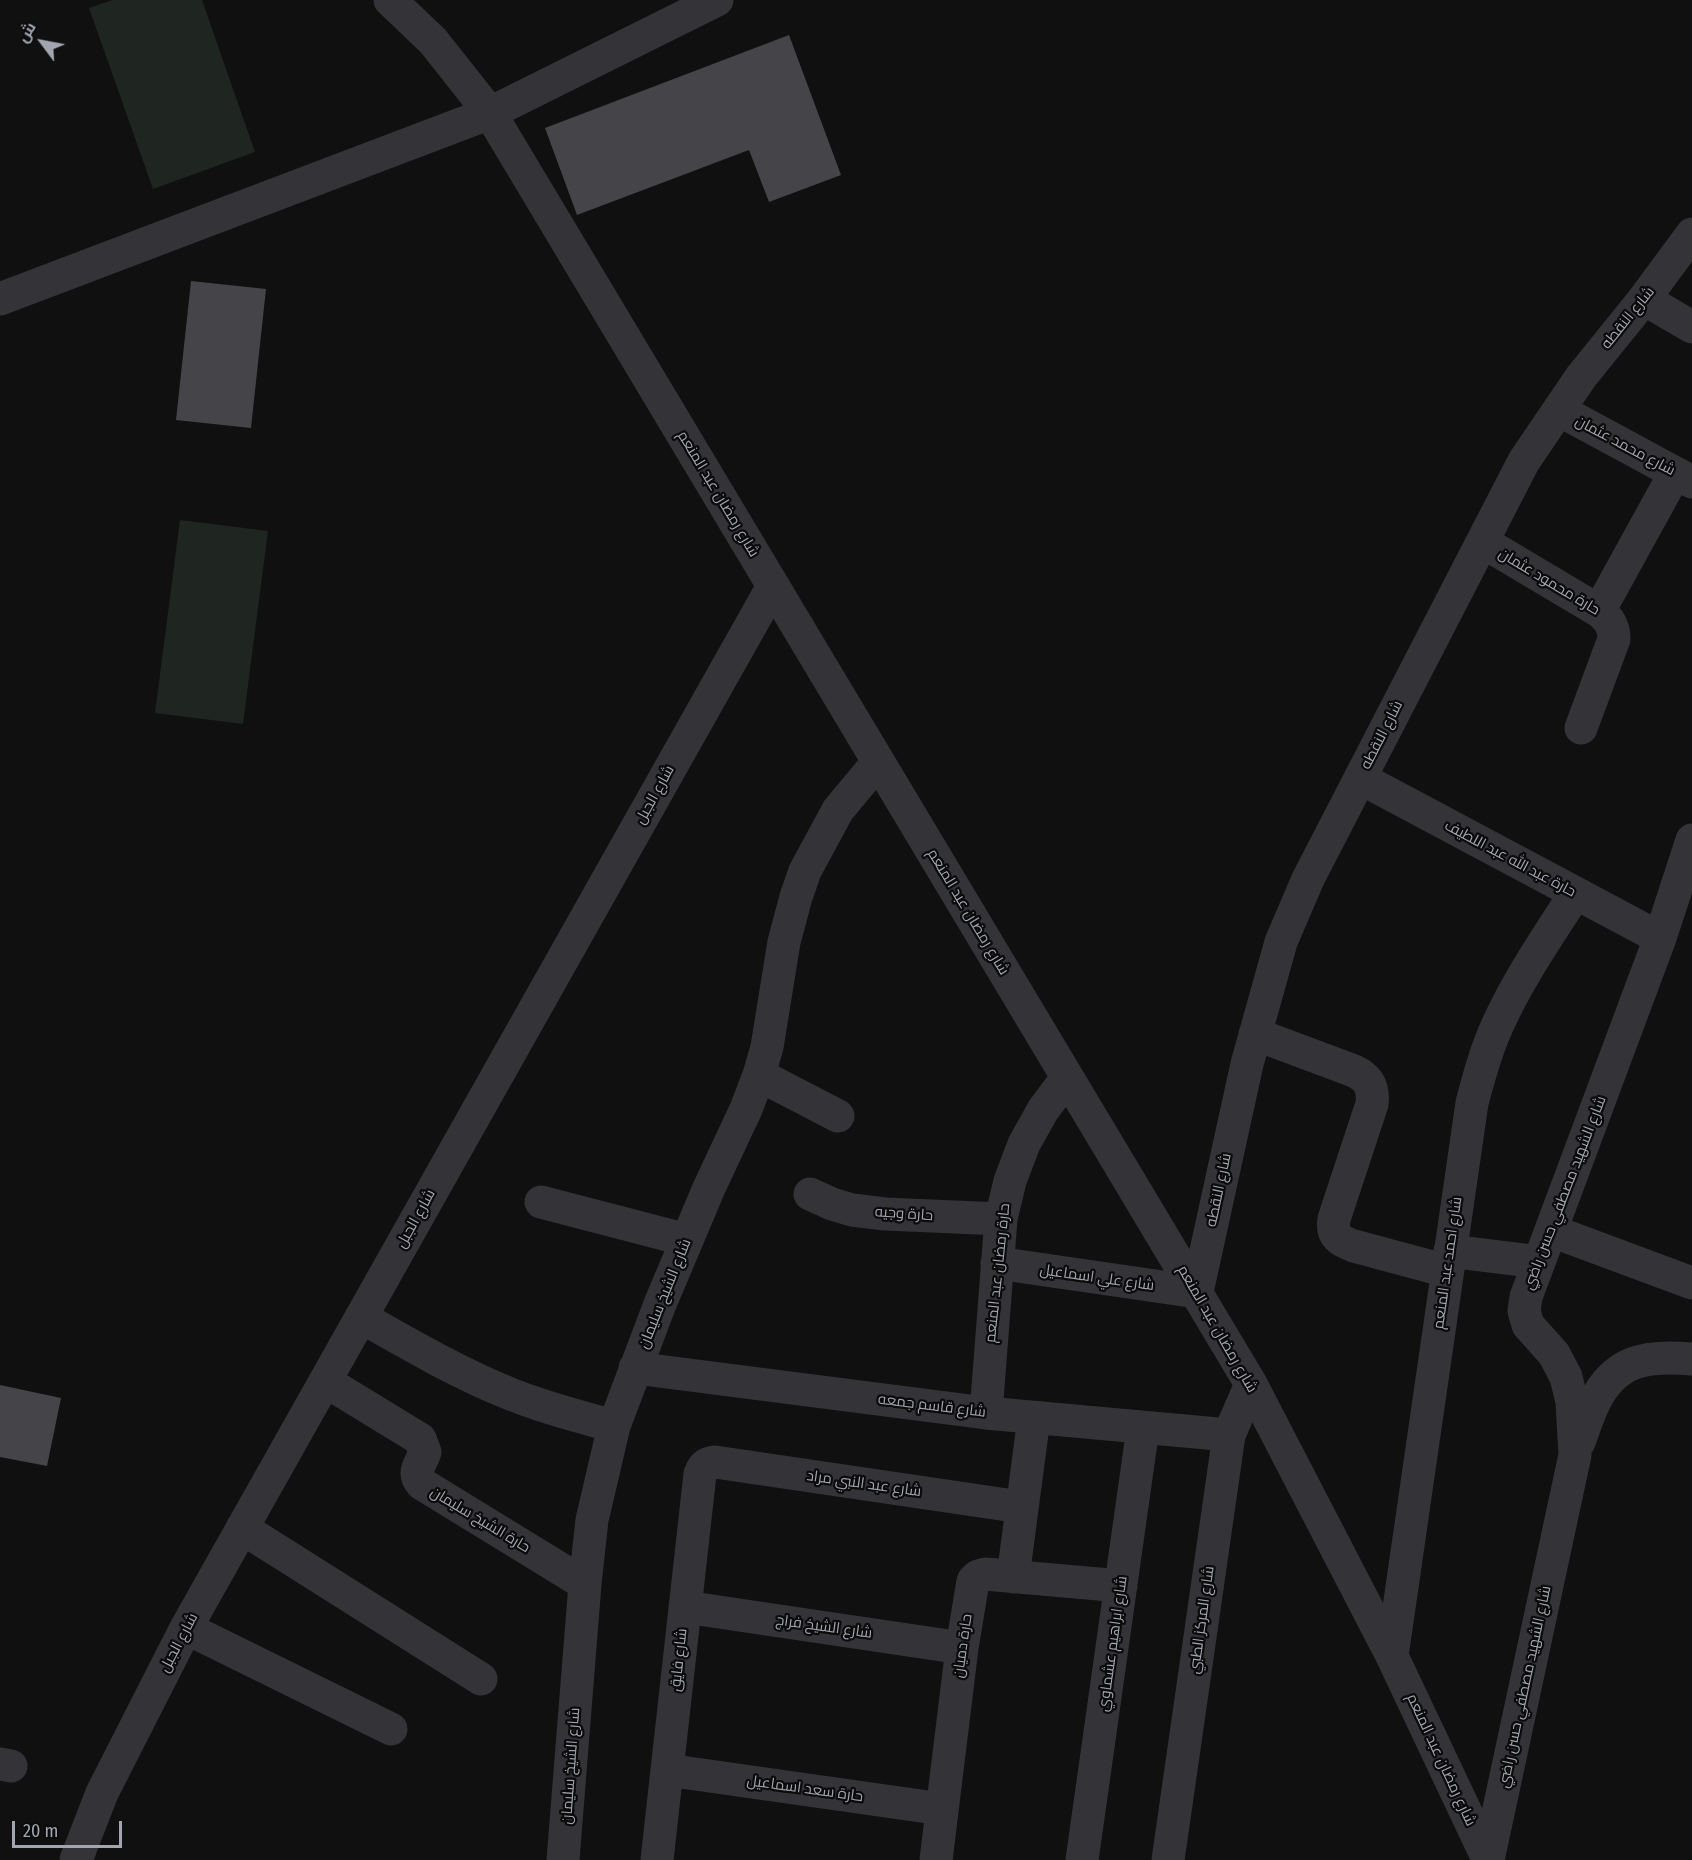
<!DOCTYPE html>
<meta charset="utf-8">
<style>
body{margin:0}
#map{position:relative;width:1692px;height:1860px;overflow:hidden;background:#101011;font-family:"Fira Sans Condensed",Cairo,sans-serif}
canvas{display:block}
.north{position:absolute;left:12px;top:12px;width:60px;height:60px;-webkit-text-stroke:4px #0b0b0c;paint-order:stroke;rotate:302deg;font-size:16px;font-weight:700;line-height:24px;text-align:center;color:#a3a6b0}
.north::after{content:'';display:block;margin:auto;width:21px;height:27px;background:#a3a6b0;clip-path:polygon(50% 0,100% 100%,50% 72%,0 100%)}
.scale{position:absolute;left:12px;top:1821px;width:110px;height:27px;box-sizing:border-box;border:3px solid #a3a6b0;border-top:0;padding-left:8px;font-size:18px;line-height:21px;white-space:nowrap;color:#a3a6b0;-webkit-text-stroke:4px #0b0b0c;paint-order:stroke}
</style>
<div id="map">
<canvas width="1692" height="1860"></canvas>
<div class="north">ش</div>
<div class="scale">20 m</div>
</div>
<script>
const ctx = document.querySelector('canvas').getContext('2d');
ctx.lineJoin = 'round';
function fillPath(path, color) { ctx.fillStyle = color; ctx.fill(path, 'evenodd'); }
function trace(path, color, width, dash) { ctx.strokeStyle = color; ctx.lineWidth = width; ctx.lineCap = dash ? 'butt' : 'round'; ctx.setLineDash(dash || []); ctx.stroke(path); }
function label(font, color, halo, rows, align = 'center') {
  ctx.font = font + ' "Fira Sans Condensed",Cairo,sans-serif'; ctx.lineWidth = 4.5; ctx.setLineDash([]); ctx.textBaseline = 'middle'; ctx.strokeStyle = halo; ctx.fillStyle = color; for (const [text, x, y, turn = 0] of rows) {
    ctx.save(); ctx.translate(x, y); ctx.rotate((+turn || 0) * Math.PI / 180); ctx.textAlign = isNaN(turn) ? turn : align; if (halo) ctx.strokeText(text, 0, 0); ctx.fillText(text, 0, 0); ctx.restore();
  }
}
fillPath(new Path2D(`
 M113 0H202L255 152 153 189 89 8Z
 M180 520 268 531 243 724 155 713Z`), '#1f2520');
fillPath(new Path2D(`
 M789 35 841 175 769 202 749 150 577 215 545 128Z
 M191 281 266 289 251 428 176 420Z
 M0 1385 61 1398 47 1466 0 1457Z`), '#454549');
trace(new Path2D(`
 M390 0 433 41 490 113 1251 1384 1392 1656 1488 1859
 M0 299 490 113 717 0
 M1644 299 1692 327
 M1559 410 1692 482
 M1483 542 1599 611C1609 619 1614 626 1614 639L1581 728
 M1599 611 1675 473
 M1360 778 1660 938
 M1255 1034 1354 1071C1369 1078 1374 1088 1372 1104L1334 1219C1331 1236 1340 1241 1354 1246L1447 1271
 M759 1075 838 1116
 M810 1194 832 1204 852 1210 885 1214 1001 1219
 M541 1202 687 1240
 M1552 1231 1692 1283
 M1450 1251 1539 1262
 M997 1263 1197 1292 1247 1064 1281 942 1308 879 1524 461 1581 377 1644 299 1692 234
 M361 1317C410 1345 460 1374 513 1395 546 1408 580 1417 614 1426
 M635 1368 986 1413 1229 1435
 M325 1381 420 1439 425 1452C421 1465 411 1472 422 1484L585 1584
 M986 1413 1001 1219 1010 1181 1024 1144 1043 1110 1067 1078
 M1579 1442C1584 1429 1588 1415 1594 1403 1615 1359 1648 1355 1692 1359
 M242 1528 481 1679
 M1013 1577 1034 1418
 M685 1607 962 1648
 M186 1628 391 1729
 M1392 1656 1472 1103C1479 1076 1486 1050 1498 1024 1519 978 1548 936 1575 894
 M0 1764 11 1766
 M667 1770 942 1809
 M76 1860 102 1793 186 1628 773 586
 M563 1860 585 1584 592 1520 614 1426 660 1304 709 1188 746 1109 759 1075 767 1047 784 942 796 897 805 871 838 810 878 762
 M657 1860 700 1474C703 1466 706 1463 715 1462L1021 1507
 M936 1860 962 1648 973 1581 978 1576 985 1574 1121 1586
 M1082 1860 1143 1428
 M1168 1860 1229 1435 1251 1384
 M1488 1860 1575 1455 1572 1402 1566 1377 1554 1354 1528 1325 1524 1311 1526 1297 1660 938 1692 840`), '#343438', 33);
label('15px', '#a3a6b0', '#0b0b0c', [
 ["شارع النقطه",1628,318,-51],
 ["شارع محمد عثمان",1625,446,28],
 ["شارع رمضان عبد المنعم",718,494,59],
 ["حارة محمود عثمان",1549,582,31],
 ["شارع النقطه",1382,735,-63],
 ["شارع الجبل",655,795,-61],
 ["حارة عبد الله عبد اللطيف",1510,859,28],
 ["شارع رمضان عبد المنعم",968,912,59],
 ["شارع النقطه",1219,1190,-78],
 ["شارع الشهيد مصطفي حسن راضي",1565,1193,-69],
 ["حارة وجيه",904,1214,4],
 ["شارع الجبل",416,1219,-61],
 ["شارع احمد عبد المنعم",1448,1263,-82],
 ["حارة رمضان عبد المنعم",998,1273,-84],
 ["شارع علي اسماعيل",1097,1278,8],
 ["شارع الشيخ سليمان",665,1294,-68],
 ["شارع رمضان عبد المنعم",1217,1329,60],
 ["شارع قاسم جمعه",932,1406,7],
 ["شارع عبد النبي مراد",864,1484,8],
 ["حارة الشيخ سليمان",480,1520,31],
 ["شارع المركز الطبي",1202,1620,-82],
 ["شارع الشيخ فراج",824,1627,8],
 ["شارع الجبل",179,1643,-62],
 ["شارع ابراهيم عشماوي",1113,1644,-82],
 ["حارة دميان",963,1646,-82],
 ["شارع فايق",679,1660,-84],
 ["شارع الشهيد مصطفي حسن راضي",1525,1687,-78],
 ["شارع رمضان عبد المنعم",1441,1760,65],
 ["شارع الشيخ سليمان",571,1766,-86],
 ["حارة سعد اسماعيل",805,1789,8]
]);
</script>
